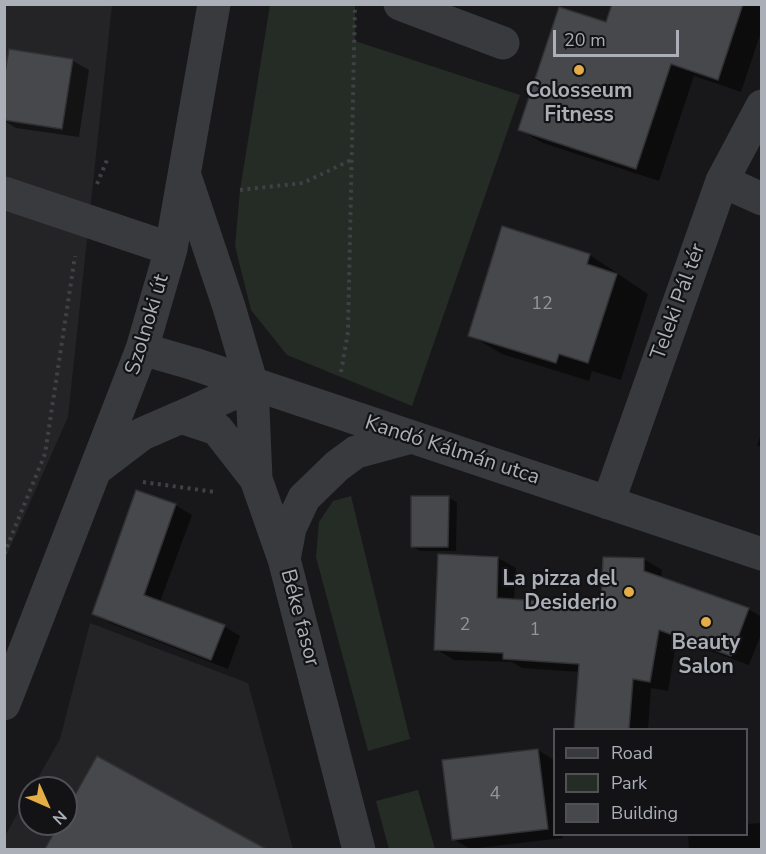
<!DOCTYPE html>
<meta charset="utf-8">
<style>
body{margin:0}
#map{position:relative;width:766px;height:854px;overflow:hidden;background:#18181a;font-family:"Nunito Sans",sans-serif}
canvas{display:block}
.frame{position:absolute;inset:0;border:6px solid #abafb8;pointer-events:none}
.legend{position:absolute;left:553px;top:728px;width:195px;height:108px;box-sizing:border-box;background:#131315;border:2px solid #505156;margin:0;padding:8px 10px;list-style:none;font-size:18px;color:#abafb8}
.legend li{display:flex;align-items:center;gap:12px;height:30px}
.legend b{width:30px;border:2px solid #505156}
.north{position:absolute;left:18px;top:776px;width:60px;height:60px;box-sizing:border-box;background:#131315;border:2px solid #505156;border-radius:50%;rotate:135deg;font-size:16px;font-weight:700;line-height:24px;text-align:center;color:#abafb8}
.north::after{content:'';display:block;margin:auto;width:21px;height:27px;background:#e4ad45;clip-path:polygon(50% 0,100% 100%,50% 72%,0 100%)}
.scale{position:absolute;left:553px;top:30px;width:126px;height:27px;box-sizing:border-box;border:3px solid #abafb8;border-top:0;padding-left:8px;font-size:18px;line-height:21px;white-space:nowrap;color:#abafb8;-webkit-text-stroke:4px #131315;paint-order:stroke}
</style>
<div id="map">
<canvas width="766" height="854"></canvas>
<div class="frame"></div>
<ul class="legend">
<li><b style="height:8px;background:#393a3e"></b>Road</li>
<li><b style="height:16px;background:#242c25"></b>Park</li>
<li><b style="height:16px;background:#47484c"></b>Building</li>
</ul>
<div class="north">N</div>
<div class="scale">20 m</div>
</div>
<script>
const ctx = document.querySelector('canvas').getContext('2d');
ctx.lineJoin = 'round';
function fillPath(path, color) { ctx.fillStyle = color; ctx.fill(path, 'evenodd'); }
function trace(path, color, width, dash) { ctx.strokeStyle = color; ctx.lineWidth = width; ctx.lineCap = dash ? 'butt' : 'round'; ctx.setLineDash(dash || []); ctx.stroke(path); }
function label(font, color, halo, rows, align = 'center') {
  ctx.font = font + ' "Nunito Sans",sans-serif'; ctx.lineWidth = 4.5; ctx.setLineDash([]); ctx.textBaseline = 'middle'; ctx.strokeStyle = halo; ctx.fillStyle = color; for (const [text, x, y, turn = 0] of rows) {
    ctx.save(); ctx.translate(x, y); ctx.rotate((+turn || 0) * Math.PI / 180); ctx.textAlign = isNaN(turn) ? turn : align; if (halo) ctx.strokeText(text, 0, 0); ctx.fillText(text, 0, 0); ctx.restore();
  }
}
fillPath(new Path2D(`
 M5 5H112L68 417 5 559Z
 M90 623 248 683 293 849 5 850V836L30 791V824H66V788H32L60 739Z`), '#242426');
fillPath(new Path2D(`
 M270 5H355V41L520 95 412 406 287 355 251 310 235 246 240 190Z
 M351 496 410 739 368 751 316 557 319 522 333 501Z
 M418 790 435 849H389L376 801Z`), '#242c25');
fillPath(new Path2D(`
 M613 4H762V29L741 92 694 76 659 181 543 143 520 130 607 24Z
 M11 51 73 61 89 70 79 137 16 128 4 121V88Z
 M590 255 648 294 621 380 592 371 589 381 502 354 470 335Z
 M762 432V448L757 445Z
 M449 498 457 502 456 551H420L412 546Z
 M175 505 192 515 160 602 224 626 240 636 228 669 110 623 93 614Z
 M498 558 516 568 514 600 603 606 644 559 662 570 661 579 748 609 762 617V632L749 665 677 639 668 691 651 688 648 730H576L580 672 522 668 512 662 454 660 436 649Z
 M538 750 554 760V834H563V838L470 849 453 839Z
 M98 758 263 850H46L61 824H66V814Z
 M762 823V850H689L688 834H746V824Z`), '#0007');
const building = new Path2D(`
 M612 4H743L718 80 671 64 636 169 518 130 559 7 606 22Z
 M9 49 73 59 62 129 4 120V78Z
 M502 226 590 254 587 264 617 274 588 363 559 354 556 363 468 336Z
 M136 490 176 504 144 595 225 625 211 660 92 614Z
 M411 496H449L448 547H411Z
 M438 554 498 557 497 598 601 605 603 557 644 558V571L749 608 731 656 659 630 650 682 633 679 629 729H574L579 664 503 659V653L434 650Z
 M538 749 548 829 452 840 442 760Z
 M97 756 266 849H45L59 824H66V811Z`);
fillPath(building, '#47484c');
trace(building, '#323235', 1.5);
trace(new Path2D(`
 M97 184 107 160
 M240 190 303 183 353 159
 M341 372 348 332 355 4
 M143 482 215 492
 M4 554 45 454 75 256`), '#3f4145', 4, [3, 4.5]);
trace(new Path2D(`
 M400 4 503 43
 M186 179 229 307 252 385 256 479 284 559 359 850
 M722 181 762 199
 M4 193 171 249
 M142 349 194 364 762 554
 M181 417 252 385
 M96 469 142 434 181 417 217 429 256 479
 M608 503 722 181 762 106
 M284 559 290 528 304 498 337 466 356 452 411 437
 M4 704 142 349 171 249 214 4`), '#393a3e', 33);
for (const [x, y, r, color] of [
 [579,70,6,"#e4ad45"],
 [629,592,6,"#e4ad45"],
 [706,622,6,"#e4ad45"]
]) { const dot = new Path2D(); dot.arc(x, y, r, 0, 2 * Math.PI); ctx.fillStyle = color; ctx.fill(dot); trace(dot, '#131315', 2); }
label('18px', '#92959d', null, [
 ["12",542,305],
 ["2",465,626],
 ["1",535,631],
 ["4",495,795]
]);
label('bold 21px', '#abafb8', '#131315', [
 ["Colosseum",579,92],
 ["Fitness",579,116],
 ["La pizza del",617,580,"right"],
 ["Desiderio",617,604,"right"],
 ["Beauty",706,644],
 ["Salon",706,668]
]);
label('21px', '#abafb8', '#131315', [
 ["Teleki Pál tér",679,302,-70],
 ["Szolnoki út",148,325,-73],
 ["Kandó Kálmán utca",452,451,18],
 ["Béke fasor",299,618,75]
]);
</script>
